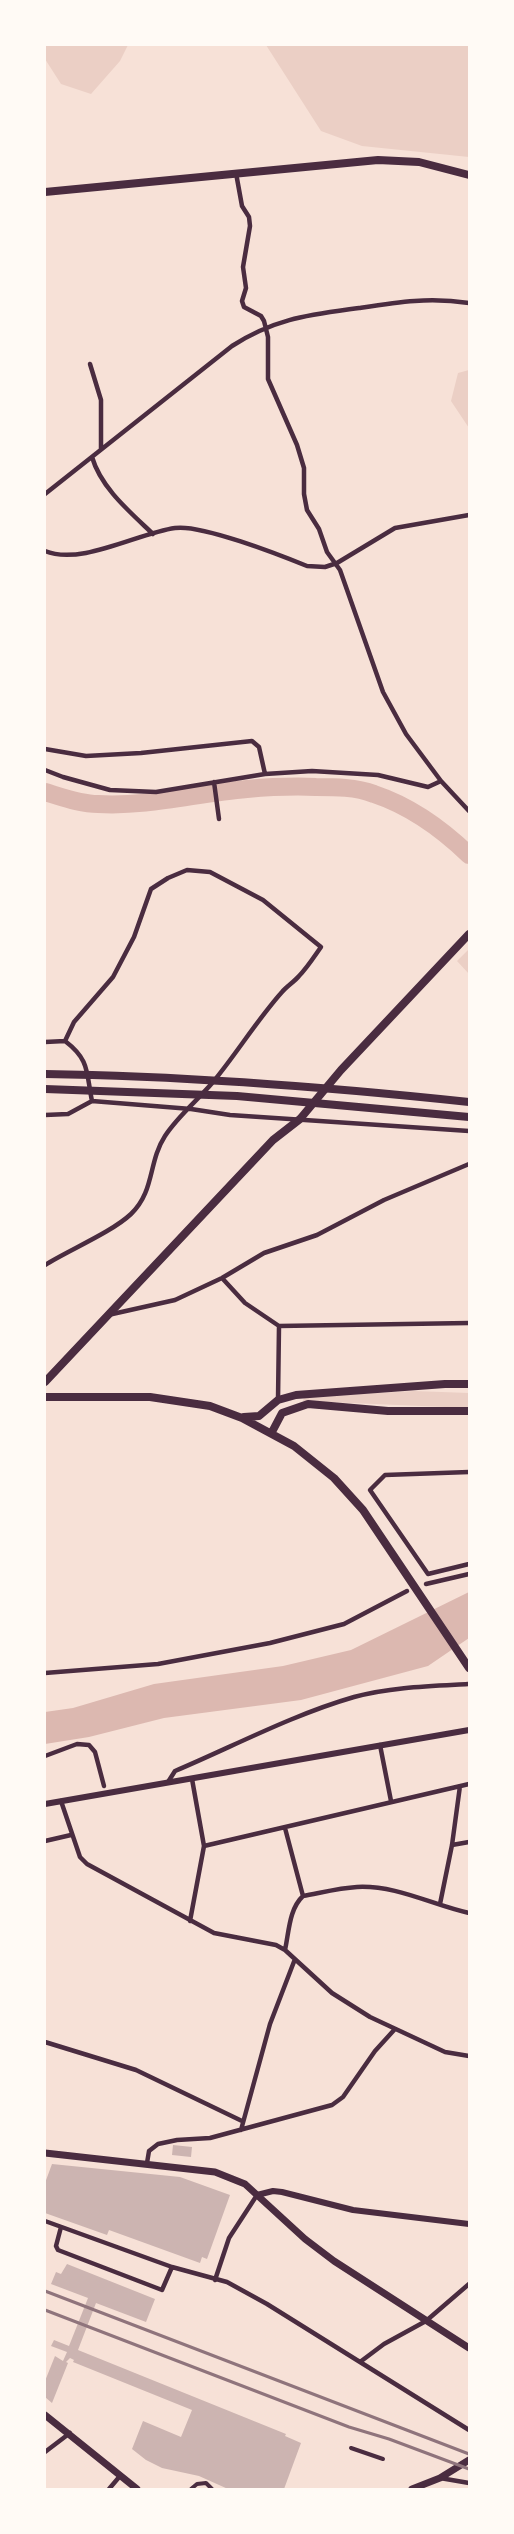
<!DOCTYPE html>
<style>
body{margin:0}
#map{position:relative;width:514px;height:2534px;overflow:hidden;background:#f7e1d7;font-family:Manrope,sans-serif}
canvas{display:block}
.frame{position:absolute;inset:0;border:46px solid #fffaf5;pointer-events:none}
</style>
<div id="map">
<canvas width="514" height="2534"></canvas>
<div class="frame"></div>
</div>
<script>
const ctx = document.querySelector('canvas').getContext('2d');
ctx.lineJoin = 'round';
function fillPath(path, color) { ctx.fillStyle = color; ctx.fill(path, 'evenodd'); }
function trace(path, color, width, dash) { ctx.strokeStyle = color; ctx.lineWidth = width; ctx.lineCap = dash ? 'butt' : 'round'; ctx.setLineDash(dash || []); ctx.stroke(path); }
fillPath(new Path2D(`
 M45 45H128L120 61 91 94 61 84 45 59Z
 M266 45H469V157L362 146 321 131Z
 M469 370V428L451 401 458 373Z
 M469 949V974L457 961Z
 M414 1391 469 1393V1408L303 1401 304 1397Z`), '#ebcfc5');
fillPath(new Path2D(`
 M469 1592V1638L428 1666 301 1700 164 1718 89 1737 45 1744V1712L73 1708 154 1684 283 1666 351 1650Z`), '#dcb8b0');
trace(new Path2D(`
 M45 792C62 797 80 804 98 804 149 807 197 793 247 789 270 787 293 786 316 787 335 787 356 787 374 794 410 806 442 829 469 855`), '#dcb8b0', 18);
fillPath(new Path2D(`
 M173 2145 192 2147 191 2157 172 2155Z
 M52 2164 180 2177 230 2195 207 2259 202 2257 200 2263 109 2230 107 2235 45 2213V2183Z
 M67 2264 155 2299 146 2322 96 2303 78 2350 286 2434 285 2436 301 2443 284 2489H228L199 2476 162 2468 146 2460 132 2449 143 2421 181 2437 192 2410 73 2362 74 2360 70 2358 66 2362 68 2363 52 2403 45 2397V2381L55 2356 63 2361 67 2352 51 2346 54 2340 69 2346 88 2298 51 2284 56 2272 61 2274Z`), '#ccb4b1');
trace(new Path2D(`
 M351 2448 383 2459
 M191 2489 197 2484 206 2483 212 2489`), '#4a2c40', 4);
trace(new Path2D(`
 M236 173 242 206 249 217 250 226 243 267 246 288 242 301 244 307 261 316 264 321 268 337V379L297 445 304 468V494L307 510 319 529 327 552 340 570 383 692 406 734 441 781
 M90 364 101 400V449
 M92 457C101 488 130 512 153 534
 M45 494 232 346C276 318 309 315 359 308 398 302 429 297 469 303
 M45 551C81 566 138 533 175 528 201 524 280 555 307 566L325 567 337 563 395 528 469 515
 M45 749 86 756 141 753 252 741 259 747 265 774
 M45 770 63 777 110 790 156 792 265 774 312 771 378 775 428 787 441 781 469 811
 M214 782 219 819
 M45 1042 65 1041C90 1060 86 1072 92 1101L68 1114 45 1115
 M92 1101 191 1109 230 1115 469 1131
 M45 1265C69 1250 112 1232 131 1214 155 1191 148 1162 165 1136 178 1116 197 1101 213 1082 237 1053 257 1020 282 992 287 986 294 982 299 976 307 968 314 957 321 947L263 900 210 872 187 870 168 878 151 889 134 937 113 977 74 1022 65 1041
 M222 1278 245 1303 279 1326 469 1323
 M108 1315 175 1300 222 1278 264 1253 317 1235 384 1200 469 1164
 M278 1400 279 1326
 M469 1472 385 1475 370 1490 428 1574 469 1564
 M426 1584 469 1574
 M45 1673 158 1664 270 1643 344 1624 407 1591
 M380 1745 391 1801
 M45 1756 77 1744 89 1745 95 1752 104 1786
 M168 1782 175 1771C234 1746 292 1715 354 1697 390 1687 431 1686 468 1684
 M61 1801 80 1857 87 1864 214 1933 276 1945 285 1950 332 1993 370 2017 445 2052 469 2056
 M285 1828 303 1896
 M45 1841 71 1835
 M452 1845 469 1842
 M204 1846 469 1784
 M440 1904 452 1845 460 1786
 M190 1921 204 1846 192 1779
 M285 1950C289 1932 289 1909 303 1896 320 1893 339 1888 357 1887 397 1885 432 1905 469 1913
 M45 2042 136 2070 242 2121
 M241 2130 270 2024 295 1959
 M147 2163 149 2151 158 2144 177 2140 210 2138 332 2105 343 2097 375 2051 395 2029
 M45 2221 172 2267 227 2282 267 2304 469 2430
 M61 2227 56 2246 58 2250 162 2290 172 2267
 M215 2280 229 2238 257 2195
 M360 2362 384 2344 426 2321 469 2284
 M45 2452 70 2433
 M440 2478 469 2483
 M109 2489 120 2476`), '#4a2c40', 4.5);
trace(new Path2D(`
 M45 1804 469 1730
 M257 2195 273 2191 282 2192 353 2210 469 2224`), '#4a2c40', 6);
trace(new Path2D(`
 M45 2153 215 2172 245 2184 305 2239 334 2261 469 2348
 M45 2415 137 2489
 M412 2489 440 2478 469 2460`), '#4a2c40', 7);
trace(new Path2D(`
 M45 1382 273 1140 300 1119 341 1070 469 934`), '#4a2c40', 8);
trace(new Path2D(`
 M45 192 378 160 419 162 469 175
 M45 1397H150L210 1406 242 1418 294 1446 334 1478 363 1510 469 1668
 M244 1417 259 1416 278 1400 296 1395 445 1384H469
 M272 1432 282 1413 308 1404 388 1411H469`), '#4a2c40', 8);
trace(new Path2D(`
 M45 1074C187 1076 328 1087 469 1102
 M45 1089 237 1096 469 1117`), '#4a2c40', 8);
trace(new Path2D(`
 M45 2291 469 2454
 M45 2310 349 2427 389 2439 469 2469`), '#8f747c', 3);
</script>
